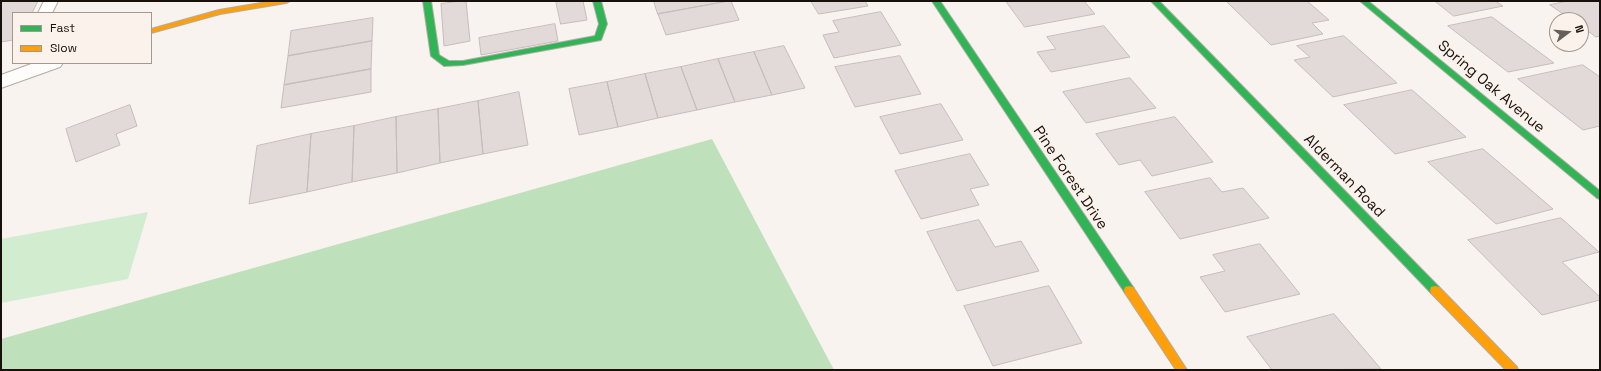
<!DOCTYPE html>
<style>
body{margin:0}
#map{position:relative;width:1601px;height:371px;overflow:hidden;background:#f8f3ee;font-family:"Space Grotesk",sans-serif}
canvas{display:block}
.frame{position:absolute;inset:0;border:2px solid #18100b;pointer-events:none}
.legend{position:absolute;left:12px;top:12px;width:140px;height:52px;box-sizing:border-box;background:#fbf2eb;border:1px solid #a09891;margin:0;padding:5px 7px;list-style:none;font-size:12px;color:#18100b}
.legend li{display:flex;align-items:center;gap:8px;height:20px}
.legend b{width:20px;border:1px solid #a09891}
.north{position:absolute;left:1549px;top:12px;width:40px;height:40px;box-sizing:border-box;background:#fbf2eb;border:1px solid #a09891;border-radius:50%;rotate:74deg;font-size:11px;font-weight:700;line-height:16px;text-align:center;color:#18100b}
.north::after{content:'';display:block;margin:auto;width:14px;height:18px;background:#665f5a;clip-path:polygon(50% 0,100% 100%,50% 72%,0 100%)}
</style>
<div id="map">
<canvas width="1601" height="371"></canvas>
<div class="frame"></div>
<ul class="legend">
<li><b style="height:5px;background:#30b455"></b>Fast</li>
<li><b style="height:5px;background:#ff9f0a"></b>Slow</li>
</ul>
<div class="north">N</div>
</div>
<script>
const ctx = document.querySelector('canvas').getContext('2d');
ctx.lineJoin = 'round';
function fillPath(path, color) { ctx.fillStyle = color; ctx.fill(path, 'evenodd'); }
function trace(path, color, width, dash) { ctx.strokeStyle = color; ctx.lineWidth = width; ctx.lineCap = dash ? 'butt' : 'round'; ctx.setLineDash(dash || []); ctx.stroke(path); }
function label(font, color, halo, rows, align = 'center') {
  ctx.font = font + ' "Space Grotesk",sans-serif'; ctx.lineWidth = 4; ctx.setLineDash([]); ctx.textBaseline = 'middle'; ctx.strokeStyle = halo; ctx.fillStyle = color; for (const [text, x, y, turn = 0] of rows) {
    ctx.save(); ctx.translate(x, y); ctx.rotate((+turn || 0) * Math.PI / 180); ctx.textAlign = isNaN(turn) ? turn : align; if (halo) ctx.strokeText(text, 0, 0); ctx.fillText(text, 0, 0); ctx.restore();
  }
}
fillPath(new Path2D(`
 M148 212 128 279 1 303V239Z`), '#d2eccf');
fillPath(new Path2D(`
 M712 139 834 370H1V339Z`), '#bee1bc');
const building = new Path2D(`
 M1 1H38L32 13H13V40L1 42Z
 M460 1H466L470 41 444 46 441 4Z
 M556 1H583L587 20 561 24Z
 M654 1H728L658 14Z
 M731 1 739 20 666 35 658 14Z
 M811 1H865L868 6 819 14Z
 M1006 1H1084L1095 14 1025 27Z
 M1234 1H1307L1329 20 1312 23 1323 34 1271 45 1227 2Z
 M1435 1H1495L1503 6 1454 16Z
 M1568 1H1600V36L1596 37 1581 26V20H1572L1550 5Z
 M881 12 901 45 834 58 823 35 839 32 833 21Z
 M1492 17 1554 63 1508 72 1448 26Z
 M373 18 372 41 288 56 291 31Z
 M555 24 558 41 481 55 479 38Z
 M1104 26 1130 57 1051 72 1037 52 1056 49 1047 37Z
 M1344 36 1397 83 1333 97 1294 60 1310 57 1297 46Z
 M372 41 371 69 284 85 288 56Z
 M784 46 805 88 772 95 754 52Z
 M754 52 772 95 735 102 718 59Z
 M900 56 921 94 855 107 835 67Z
 M718 59 735 102 697 110 681 67Z
 M1583 65 1600 77V126L1583 130 1518 79Z
 M681 67 697 110 658 118 645 74Z
 M371 69V92L281 108 284 85Z
 M645 74 658 118 618 127 607 82Z
 M1130 78 1156 108 1086 123 1063 92Z
 M607 82 618 127 579 135 569 89Z
 M1412 90 1466 137 1395 154 1344 105Z
 M519 92 528 145 483 154 478 101Z
 M478 101 483 154 440 163 438 109Z
 M941 104 963 140 900 154 880 117Z
 M130 105 137 126 116 134 120 145 76 162 66 129Z
 M438 109 440 163 397 173 396 117Z
 M396 117 397 173 352 182 354 126Z
 M1175 117 1213 162 1152 176 1140 160 1119 165 1096 134Z
 M354 126 352 182 307 192 311 134Z
 M311 134 307 192 249 204 257 146Z
 M1483 149 1553 209 1496 224 1428 162Z
 M970 154 989 185 970 189 979 205 921 219 895 171Z
 M1210 178 1222 192 1243 188 1269 218 1180 239 1145 192Z
 M1561 218 1599 252 1562 262 1600 297V300L1542 315 1468 240Z
 M979 220 995 247 1021 241 1039 271 957 291 927 232Z
 M1260 244 1300 294 1225 312 1200 277 1225 271 1213 255Z
 M1049 286 1082 343 993 366 964 306Z
 M1334 314 1381 369 1272 370 1247 337Z`);
fillPath(building, '#e2dad9');
trace(building, '#c4bdbb', 1);
const lane = new Path2D(`
 M44 1H58L52 13H38Z`);
const street = new Path2D(`
 M34 63H63L60 67 1 88V75Z`);
const fast = new Path2D(`
 M423 1H431L439 55 449 61H463L595 36 599 24 593 1H601L607 24 601 40 463 65 444 66 431 56Z
 M932 1H940L1133 287 1134 290 1133 293 1129 294 1125 293Z
 M1151 1H1159L1439 287 1440 290 1439 293 1435 294 1431 293Z
 M1360 1H1368L1600 191V199L1597 198Z`);
const slow = new Path2D(`
 M273 1H290L286 3 220 14 151 33V29L219 10Z
 M1129 286 1133 287 1187 370H1176L1125 293 1124 290 1125 287Z
 M1435 286 1439 287 1517 367 1518 370H1506L1431 293 1430 290 1431 287Z`);
trace(lane, '#b2aca6', 2);
trace(street, '#b2aca6', 2);
trace(fast, '#b2aca6', 2);
trace(slow, '#b2aca6', 2);
fillPath(lane, '#fefdfc');
fillPath(street, '#fefdfc');
fillPath(fast, '#30b455');
fillPath(slow, '#ff9f0a');
label('15px', '#18100b', '#fbf2eb', [
 ["Spring Oak Avenue",1491,87,40],
 ["Alderman Road",1344,176,46],
 ["Pine Forest Drive",1070,178,56]
]);
</script>
